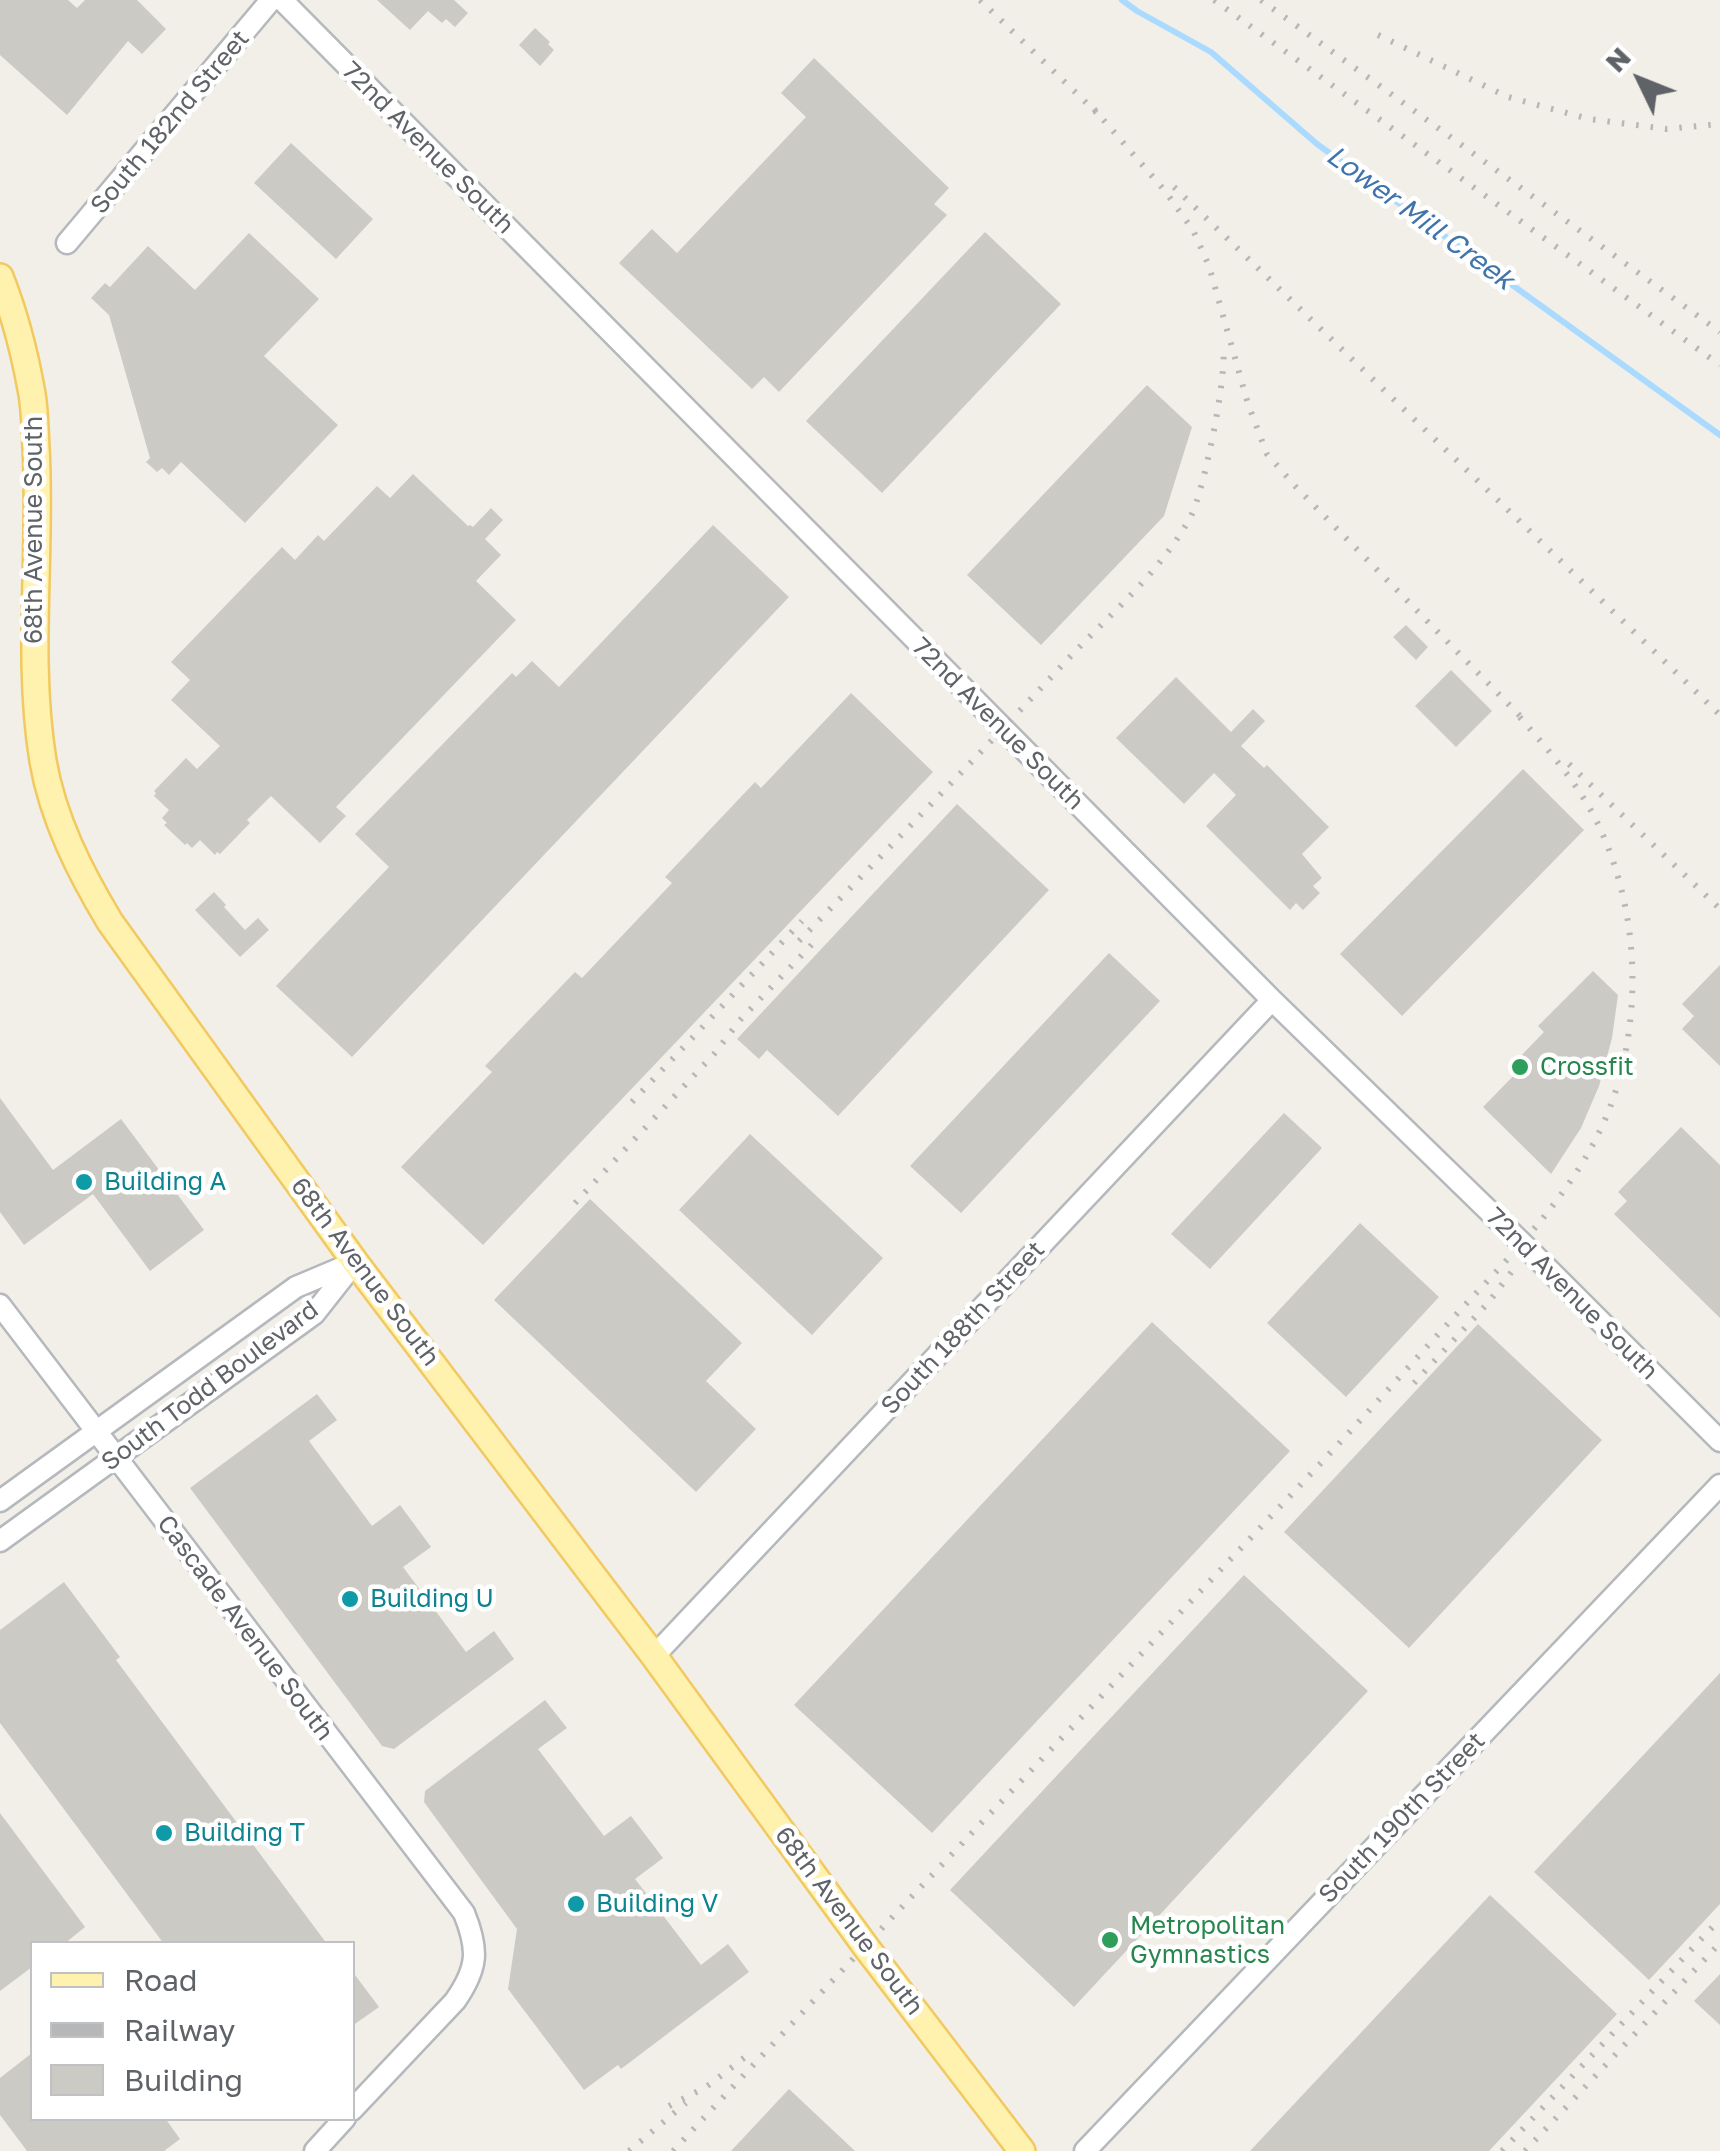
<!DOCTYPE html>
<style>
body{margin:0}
#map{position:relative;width:1720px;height:2151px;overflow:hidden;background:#f1efe8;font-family:"Golos Text",sans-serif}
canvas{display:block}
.legend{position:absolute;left:30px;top:1941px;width:325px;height:180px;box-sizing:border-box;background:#fff;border:2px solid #bfc1c3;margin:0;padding:12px 18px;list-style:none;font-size:30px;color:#5f6368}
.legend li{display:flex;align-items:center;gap:20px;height:50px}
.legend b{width:50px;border:2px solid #bfc1c3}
.north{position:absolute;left:1590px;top:30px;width:100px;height:100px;-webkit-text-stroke:8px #fff;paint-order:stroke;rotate:313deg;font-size:28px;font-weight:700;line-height:40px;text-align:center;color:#5f6368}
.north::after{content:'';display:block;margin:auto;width:35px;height:45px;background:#5f6368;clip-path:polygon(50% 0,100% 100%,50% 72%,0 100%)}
</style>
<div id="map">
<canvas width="1720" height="2151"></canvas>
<ul class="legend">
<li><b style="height:12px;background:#fff2af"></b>Road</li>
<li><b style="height:12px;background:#b6b7b8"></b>Railway</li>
<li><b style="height:28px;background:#cccac5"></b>Building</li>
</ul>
<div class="north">N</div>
</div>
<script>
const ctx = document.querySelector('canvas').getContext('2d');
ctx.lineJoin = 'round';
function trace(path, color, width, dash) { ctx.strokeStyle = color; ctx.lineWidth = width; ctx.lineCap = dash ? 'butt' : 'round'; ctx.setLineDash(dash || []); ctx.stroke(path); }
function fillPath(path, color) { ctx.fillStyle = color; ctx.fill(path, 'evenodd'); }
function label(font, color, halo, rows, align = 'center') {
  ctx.font = font + ' "Golos Text",sans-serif'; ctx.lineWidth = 9; ctx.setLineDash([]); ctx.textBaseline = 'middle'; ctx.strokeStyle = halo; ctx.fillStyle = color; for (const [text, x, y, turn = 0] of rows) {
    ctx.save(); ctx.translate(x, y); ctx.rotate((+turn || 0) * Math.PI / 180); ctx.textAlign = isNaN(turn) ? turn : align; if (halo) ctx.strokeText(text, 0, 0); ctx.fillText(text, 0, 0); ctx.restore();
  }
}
trace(new Path2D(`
 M1122 0 1137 11 1211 52 1317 144 1720 435`), '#aadaff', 6);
fillPath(new Path2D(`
 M0 0H68L77 8 85 0H137L166 29 142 54 128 41 67 115 0 55Z
 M377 0H454L468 13 455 27 446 19 442 23 428 11 410 30Z
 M535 28 550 42 548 44 554 50 540 66 519 45Z
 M814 58 949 188 934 204 947 215 779 392 764 377 752 389 619 263 652 229 677 253 806 117 781 93Z
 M291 143 373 219 336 259 254 183Z
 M985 232 1061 304 882 493 806 421Z
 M249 233 319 299 264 356 338 425 245 523 181 462 169 475 162 468 157 472 146 462 150 458 109 315 91 298 105 283 110 287 148 246 195 290Z
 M1147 385 1192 427 1164 516 1041 645 967 575Z
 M413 474 468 526 470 525 473 527 491 508 503 520 485 539 501 555 476 581 516 620 336 807 346 816 320 843 271 796 247 820 250 823 220 854 217 852 215 855 200 840 192 848 187 843 185 845 164 825 167 823 162 818 169 810 154 796 156 793 154 791 186 758 197 769 220 746 171 700 190 680 171 662 282 547 295 560 318 535 324 541 377 486 390 498Z
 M713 525 789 597 352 1057 276 986 389 867 355 834 512 673 516 677 532 661 559 687Z
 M1406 625 1428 647 1416 660 1393 637Z
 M1451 670 1492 711 1456 747 1415 706Z
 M1176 677 1231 732 1253 709 1265 721 1241 746 1264 768 1267 765 1329 827 1302 854 1322 878 1313 886 1320 893 1303 910 1296 903 1290 910 1206 826 1236 795 1214 773 1184 804 1116 738Z
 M851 693 933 772 483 1245 401 1167 492 1072 485 1066 575 972 582 978 672 883 665 877 755 782 761 788Z
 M1523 769 1584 830 1402 1016 1340 954Z
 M957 804 1049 890 838 1116 767 1050 759 1059 737 1039Z
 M214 892 226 905 224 907 245 930 258 918 269 930 240 957 195 910Z
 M1109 953 1160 1001 961 1213 910 1166Z
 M1720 965V1066L1682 1029 1694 1016 1682 1004Z
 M1593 971 1618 995 1612 1038 1599 1086 1581 1128 1551 1174 1483 1107 1520 1069 1514 1063 1544 1032 1538 1026Z
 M0 1098 53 1170 121 1119 204 1230 150 1271 93 1194 24 1245 0 1212Z
 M1284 1113 1322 1148 1210 1269 1171 1234Z
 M1681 1127 1720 1165V1318L1614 1214 1627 1201 1618 1192Z
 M750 1134 883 1258 812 1335 679 1210Z
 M590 1199 742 1343 706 1381 756 1429 696 1492 494 1300Z
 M1360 1223 1439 1297 1346 1397 1267 1323Z
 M1152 1322 1290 1451 932 1833 794 1705Z
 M1478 1324 1602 1440 1409 1648 1284 1532Z
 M317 1394 337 1420 309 1441 372 1526 400 1505 431 1547 403 1567 466 1652 494 1631 514 1659 394 1749 382 1746 190 1488Z
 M1244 1575 1368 1691 1074 2007 950 1890Z
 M64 1582 120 1657 116 1660 327 1944H164L0 1723V1630Z
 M1720 1673V1904L1649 1980 1534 1872Z
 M545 1700 567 1728 538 1749 604 1836 631 1816 663 1858 635 1879 701 1965 728 1944 749 1972 621 2069 618 2065 584 2090 508 1989 517 1929 424 1802 425 1791Z
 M0 1813 85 1927 64 1944H32V1967L0 1991Z
 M1490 1895 1617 2014 1489 2151H1250Z
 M352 1971 379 2007 352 2026Z
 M1720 1974V2025L1694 2001Z
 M32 2053V2118H165L180 2139 164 2151H27L0 2115V2078Z
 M789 2089 855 2151H731Z`), '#cccac5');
const minor = new Path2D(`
 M282 0 1272 1000 1528 1249 1720 1441
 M67 243 271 0
 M0 1305 464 1913C479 1950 478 1968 455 2001L352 2110
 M0 1501 296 1287 353 1263
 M0 1541 314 1314 355 1262
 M654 1656 1272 1000
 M315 2151 345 2118
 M1085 2151 1720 1485`);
const major = new Path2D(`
 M0 277C15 315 25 354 32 394 35 412 35 430 36 448 42 552 26 657 43 761 53 819 80 872 110 922L355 1262 654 1656 866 1947 1022 2151`);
trace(minor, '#b5b8bc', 25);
trace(major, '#f2c960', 30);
trace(minor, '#fff', 20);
trace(major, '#fff2af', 25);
trace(new Path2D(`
 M980 0 1102 118
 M1214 0 1720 365
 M1261 0 1720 332
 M1378 35 1508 97 1589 119 1667 129 1720 124
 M1094 109 1165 191 1193 230 1209 266 1248 404 1267 454 1295 486 1526 722
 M1174 187 1720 715
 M1569 764 1720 909
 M799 941C889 848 979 755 1067 660 1110 614 1161 572 1191 516 1204 491 1228 372 1223 345
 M632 1102 802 921
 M575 1203 714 1054 741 1019 819 937
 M1414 1383 1488 1303 1513 1270
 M669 2106 706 2087 748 2055
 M629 2151 686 2103
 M673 2151C872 1937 1074 1726 1274 1513 1331 1453 1386 1392 1442 1330 1511 1254 1594 1178 1620 1076 1642 993 1635 902 1598 824 1578 783 1546 747 1516 713
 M1502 2151 1720 1919
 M1525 2151 1720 1943`), '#b6b7b8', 6, [2.5, 12]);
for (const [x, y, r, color] of [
 [1520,1067,10,"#2e9e5b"],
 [84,1182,10,"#0f9aa8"],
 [350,1599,10,"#0f9aa8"],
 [164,1833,10,"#0f9aa8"],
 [576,1904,10,"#0f9aa8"],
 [1110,1940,10,"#2e9e5b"]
]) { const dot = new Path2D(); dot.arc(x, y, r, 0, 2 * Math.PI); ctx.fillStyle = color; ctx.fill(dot); trace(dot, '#fff', 4); }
label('25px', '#5f6368', '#fff', [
 ["South 182nd Street",170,122,-50],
 ["72nd Avenue South",428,148,45],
 ["68th Avenue South",34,530,-90],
 ["72nd Avenue South",998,724,45],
 ["68th Avenue South",365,1272,53],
 ["72nd Avenue South",1572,1294,45],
 ["South 188th Street",963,1328,-47],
 ["South Todd Boulevard",210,1386,-37],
 ["Cascade Avenue South",245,1628,53],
 ["South 190th Street",1402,1818,-46],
 ["68th Avenue South",849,1921,53]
]);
label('25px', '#27864d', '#fff', [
 ["Crossfit",1540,1067],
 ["Metropolitan",1130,1926],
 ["Gymnastics",1130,1955]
], 'left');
label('25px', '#0d838f', '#fff', [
 ["Building A",104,1182],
 ["Building U",370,1599],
 ["Building T",184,1833],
 ["Building V",596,1904]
], 'left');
label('italic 28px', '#4174aa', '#fff', [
 ["Lower Mill Creek",1420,218,36]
]);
</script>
